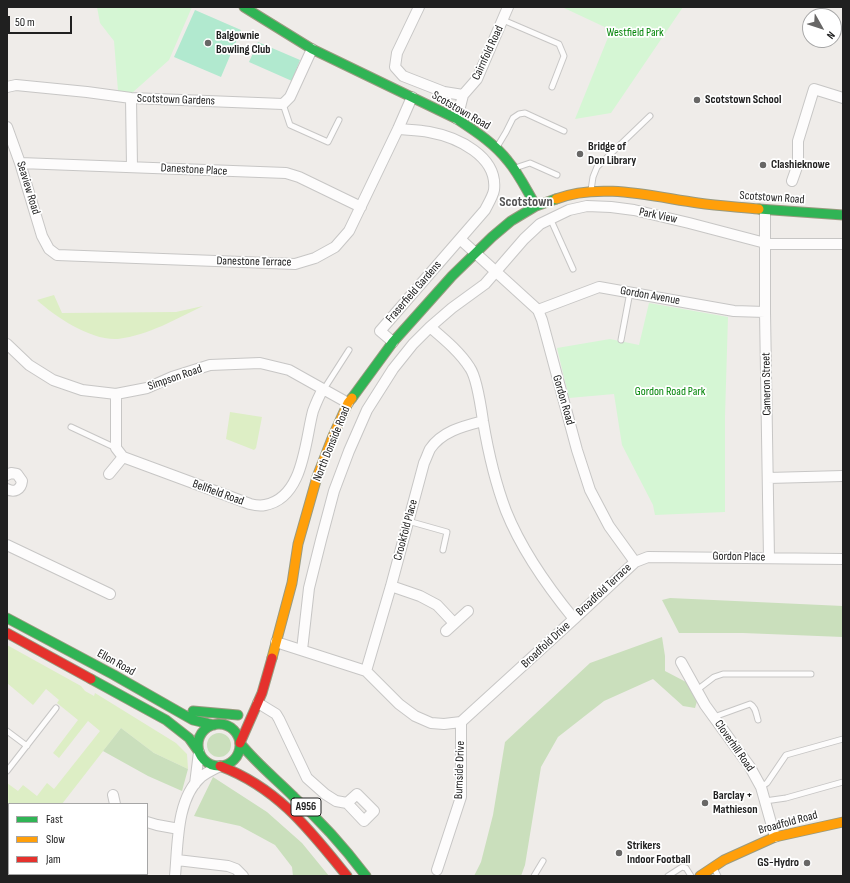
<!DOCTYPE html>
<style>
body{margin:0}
#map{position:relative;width:850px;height:883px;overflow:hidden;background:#efece9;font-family:"Sofia Sans Condensed",sans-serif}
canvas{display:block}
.frame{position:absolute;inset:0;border:8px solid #202020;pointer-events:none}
.legend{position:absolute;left:8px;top:803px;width:140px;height:72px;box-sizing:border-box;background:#fff;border:1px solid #a6a6a6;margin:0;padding:5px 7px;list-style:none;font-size:12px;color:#202020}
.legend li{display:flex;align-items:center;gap:8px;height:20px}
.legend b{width:20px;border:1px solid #a6a6a6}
.north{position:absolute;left:802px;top:8px;width:40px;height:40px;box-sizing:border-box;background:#fff;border:1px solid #a6a6a6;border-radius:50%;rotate:129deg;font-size:11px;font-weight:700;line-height:16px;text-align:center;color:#202020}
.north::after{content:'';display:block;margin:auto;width:14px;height:18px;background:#686766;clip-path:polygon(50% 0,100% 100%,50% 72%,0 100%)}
.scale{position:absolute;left:8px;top:16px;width:64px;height:18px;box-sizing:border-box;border:2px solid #202020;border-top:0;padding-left:5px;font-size:12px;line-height:14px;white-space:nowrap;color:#202020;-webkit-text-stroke:3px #fff;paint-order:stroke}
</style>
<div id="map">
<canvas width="850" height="883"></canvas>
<div class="frame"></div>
<ul class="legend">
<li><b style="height:5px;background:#30b455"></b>Fast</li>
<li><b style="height:5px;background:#ff9f0a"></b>Slow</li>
<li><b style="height:5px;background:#e5322d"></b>Jam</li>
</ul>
<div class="north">N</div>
<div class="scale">50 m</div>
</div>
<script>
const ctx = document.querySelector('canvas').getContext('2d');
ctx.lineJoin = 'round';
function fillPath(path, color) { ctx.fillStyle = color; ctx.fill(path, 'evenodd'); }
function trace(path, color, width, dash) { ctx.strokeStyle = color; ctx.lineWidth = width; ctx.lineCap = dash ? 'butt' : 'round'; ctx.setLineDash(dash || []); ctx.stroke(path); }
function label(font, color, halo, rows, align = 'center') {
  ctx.font = font + ' "Sofia Sans Condensed",sans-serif'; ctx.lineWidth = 3.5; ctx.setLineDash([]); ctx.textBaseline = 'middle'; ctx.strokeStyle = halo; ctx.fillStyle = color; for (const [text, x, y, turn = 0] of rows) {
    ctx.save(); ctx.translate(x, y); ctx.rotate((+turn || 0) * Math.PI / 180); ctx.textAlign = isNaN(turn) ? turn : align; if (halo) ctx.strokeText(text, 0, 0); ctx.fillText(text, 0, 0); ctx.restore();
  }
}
fillPath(new Path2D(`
 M54 295 62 313 176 312 203 306C176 319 149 335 118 339 92 341 55 317 37 300Z
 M230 412 262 417 256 448 254 450 226 439Z
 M7 645 81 686 85 691 94 696 95 693 176 743 187 754 188 769 154 753 121 728 62 804H10L7 802V783L18 791 23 785 37 796 47 783 54 789 100 731 88 721 59 758 53 753 78 720 57 703 59 700 46 689 33 705 7 683Z
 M9 813V872L7 874V816Z`), '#ddeec5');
fillPath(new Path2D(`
 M670 598 843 606V637L743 633H679L662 600Z
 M662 637 665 656V671L686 682 698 698 695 708 683 706 653 679 604 701 558 737 541 767 525 865 521 876H474L481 862 493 815 505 742 590 663Z
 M121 728 154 753 188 769 182 791 148 776 103 751Z
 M207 745a12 12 0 1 1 24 0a12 12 0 1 1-24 0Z
 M213 777 267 812 302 843 329 876H293L292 867 275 845 240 826 194 816Z`), '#cadfbc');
fillPath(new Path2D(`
 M97 7H192L169 60 132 93 118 91 114 41 100 23Z
 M562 7H683L611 113 575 119 611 30Z
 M649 303 728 317 725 416V512L655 515 653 505 622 445 614 394 569 398 557 348 610 339 639 345Z`), '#d5f6d4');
fillPath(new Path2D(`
 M195 10 241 30 221 77 174 57Z
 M258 42 300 60 292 81 249 62Z`), '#b1e9cf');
const lane = new Path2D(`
 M503 20 559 44 564 56 552 87
 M283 104 290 125 328 142 339 120
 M497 147 506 132 513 118 519 114 525 113 564 131
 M515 168 530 163 557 175
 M591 190 593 177 597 167 650 116
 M550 218 573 269
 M621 340 630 292
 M324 389 349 350
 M71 427 116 448
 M408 521 447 532 443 550
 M697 690 714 677 723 674H811
 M714 717 750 704C756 707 756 714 758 720
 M7 731 27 746
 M7 771 56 708
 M761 787 767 783 786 755 843 739
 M765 801 786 798 843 782
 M714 868 718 876
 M534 876 543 861
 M668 876 682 867 686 868 691 876`);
const street = new Path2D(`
 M419 7 397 53 395 67 403 76 444 92 463 95
 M7 87 16 85 87 92 131 98 283 104 290 97 312 49
 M131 98 132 167
 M457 119 463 95 477 79 508 7
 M7 127 20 163 42 236 49 249 57 255 295 264 315 258 335 247 349 231 398 129 412 97
 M20 163 286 173 299 177 361 207
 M792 181 798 164V141L814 89 843 98
 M765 210V312L769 558
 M460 239 538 310 542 320 577 450 590 490 609 526 635 562
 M538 310 599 287 734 311 765 312
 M393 342 380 331 485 210C488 204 493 196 494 190 498 156 457 137 429 132 419 130 409 130 398 129
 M7 344 29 365 53 380 82 390 116 394 147 388 172 377 210 365 260 363 289 370 348 403
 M116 394V448L123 457 250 504C254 505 260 506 265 505 304 498 305 440 313 411 316 403 319 396 323 389
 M109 474 123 457
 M7 475 11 473 17 474 22 481C21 490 14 493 7 489
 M768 478 843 476
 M7 545 110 594
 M391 586 420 596 437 605 454 623
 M574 619 635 562 648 557 843 559
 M446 631 468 611
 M276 642 366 671 399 704 415 716 431 723 444 724 461 722 574 619C547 586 522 551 506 511 495 482 488 451 483 421 481 407 477 378 470 368 460 352 444 339 430 327
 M302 650 309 588 321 540 334 491 349 451 367 410 393 369 413 344 430 327 452 308 485 284 524 239 540 224 569 210 587 206 611 207 634 210 689 223 769 244H843
 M681 662 705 705 750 767 761 787 775 837
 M366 671 391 586 424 463C426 459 428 453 430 449 442 431 464 426 483 421
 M258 703 276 714 279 719 307 778 325 794 336 801 347 803 364 821 374 811 357 794 347 803
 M195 784 199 752
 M113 795 115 804
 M147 822 157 825 179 829
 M177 860 228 866 236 869 243 876
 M437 870 461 797V722
 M69 876 70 874
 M175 876C178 845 176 799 201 777 207 772 214 769 220 766`);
const fast = new Path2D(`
 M244 7 312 49 457 119C475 131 494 143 508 161 519 174 527 191 536 206
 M759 209 843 215
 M352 398 393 342 452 276 492 237 511 221 536 206 556 199
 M7 618 114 675 193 720 214 725
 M91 679 166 720 189 738 199 752
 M193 711 238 715
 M198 745a21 21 0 1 1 42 0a21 21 0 1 1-42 0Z
 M240 743C256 763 276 779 294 797 321 821 344 847 366 876`);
const slow = new Path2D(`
 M556 199C600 182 654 197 698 203 718 206 739 207 759 209
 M272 658 292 583 298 544 317 477 333 436 348 403 352 398
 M700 876 724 860 775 837 843 822`);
const jam = new Path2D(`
 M7 633 91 679
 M240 743 262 693 272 658
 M220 766C278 788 309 829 347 876`);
trace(lane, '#c7c6c5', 7);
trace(street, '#c7c6c5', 12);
trace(fast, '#999a7f', 11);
trace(slow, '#999a7f', 11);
trace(jam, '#999a7f', 11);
trace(lane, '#fdfcfc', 5);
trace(street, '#fdfcfc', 10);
trace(fast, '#30b455', 9);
trace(slow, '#ff9f0a', 9);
trace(jam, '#e5322d', 9);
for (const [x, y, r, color] of [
 [208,43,4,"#686766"],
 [697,100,4,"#686766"],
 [580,154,4,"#686766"],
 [763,165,4,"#686766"],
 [705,803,4,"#686766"],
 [619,853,4,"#686766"],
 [807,863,4,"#686766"]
]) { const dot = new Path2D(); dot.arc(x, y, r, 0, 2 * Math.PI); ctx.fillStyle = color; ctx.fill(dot); trace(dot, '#fff', 1.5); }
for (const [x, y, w] of [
 [306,807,30]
]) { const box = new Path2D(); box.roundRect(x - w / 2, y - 9, w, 18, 3); ctx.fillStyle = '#fff'; ctx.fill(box); trace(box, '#202020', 1); }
label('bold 11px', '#202020', null, [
 ["A956",306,807]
]);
label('12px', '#038508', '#fff', [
 ["Westfield Park",635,33],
 ["Gordon Road Park",670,392]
]);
label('bold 12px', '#202020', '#fff', [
 ["Balgownie",216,36],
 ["Bowling Club",216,50],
 ["Scotstown School",705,100],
 ["Bridge of",588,147],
 ["Don Library",588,161],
 ["Clashieknowe",771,165],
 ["Barclay +",713,796],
 ["Mathieson",713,810],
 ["Strikers",627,846],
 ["Indoor Football",627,860],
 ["GS-Hydro",799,863,"right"]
], 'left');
label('12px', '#202020', '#fff', [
 ["Cairnfold Road",488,53,-65],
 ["Scotstown Gardens",176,100,2],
 ["Scotstown Road",461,111,30],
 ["Danestone Place",194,170,3],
 ["Seaview Road",28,188,73],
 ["Scotstown Road",772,198,4],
 ["Park View",658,216,12],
 ["Danestone Terrace",254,262,1],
 ["Fraserfield Gardens",414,292,-49],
 ["Gordon Avenue",650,296,10],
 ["Simpson Road",175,378,-19],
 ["Cameron Street",767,384,-91],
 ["Gordon Road",563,400,74],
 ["North Donside Road",332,444,-68],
 ["Bellfield Road",218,493,20],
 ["Crookfold Place",406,530,-75],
 ["Gordon Place",739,557,1],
 ["Broadfold Terrace",604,590,-43],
 ["Broadfold Drive",546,645,-43],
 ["Ellon Road",116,663,29],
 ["Cloverhill Road",734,746,55],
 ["Burnside Drive",460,770,-88],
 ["Broadfold Road",788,823,-15]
]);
label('bold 14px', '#535353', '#fff', [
 ["Scotstown",526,202]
]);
</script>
